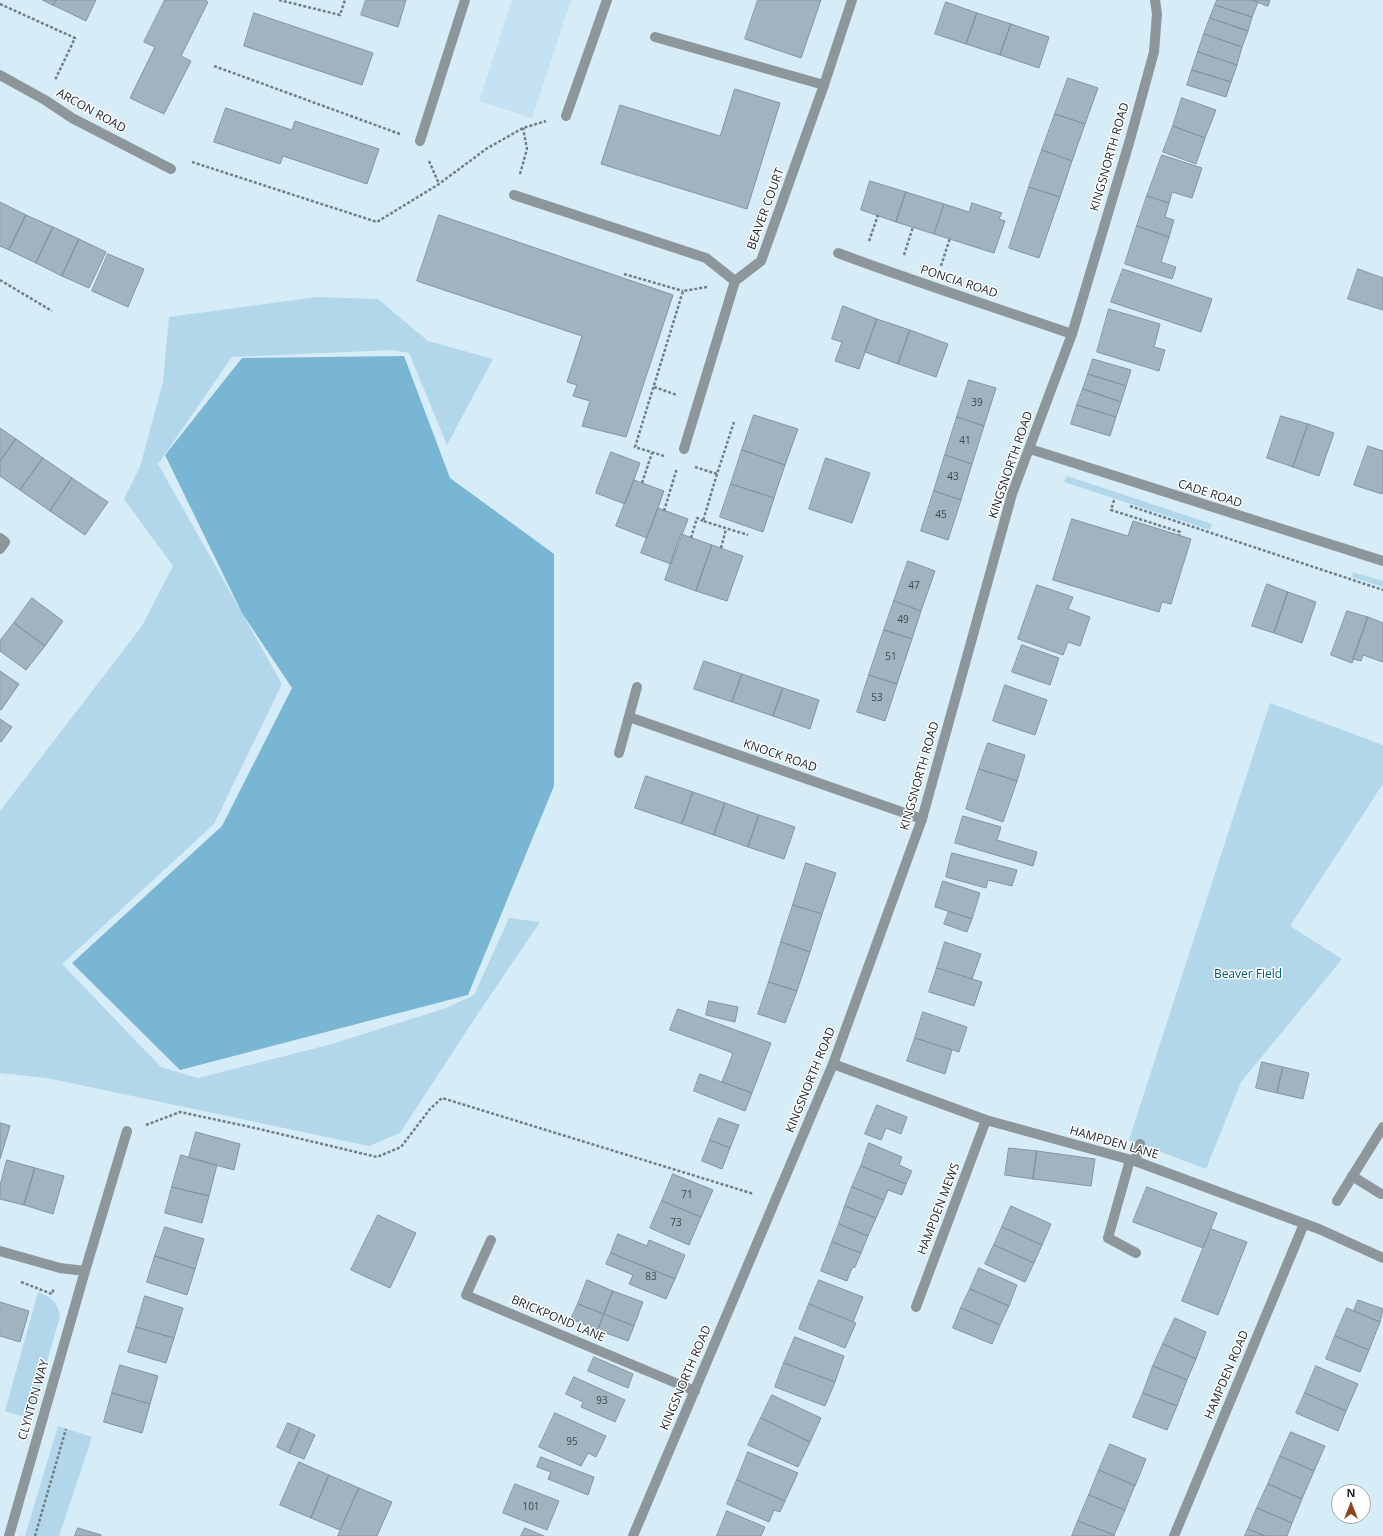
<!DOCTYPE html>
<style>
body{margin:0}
#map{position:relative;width:1383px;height:1536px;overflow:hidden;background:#d6ecf7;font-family:"Open Sans",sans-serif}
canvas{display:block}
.north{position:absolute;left:1331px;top:1484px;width:40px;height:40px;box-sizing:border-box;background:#fff;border:1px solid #a4a7a9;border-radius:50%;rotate:0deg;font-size:11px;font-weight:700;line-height:16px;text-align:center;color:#1c2428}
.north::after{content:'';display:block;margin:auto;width:14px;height:18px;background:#8a4619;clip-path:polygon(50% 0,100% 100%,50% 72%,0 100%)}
</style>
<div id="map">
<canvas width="1383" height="1536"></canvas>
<div class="north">N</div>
</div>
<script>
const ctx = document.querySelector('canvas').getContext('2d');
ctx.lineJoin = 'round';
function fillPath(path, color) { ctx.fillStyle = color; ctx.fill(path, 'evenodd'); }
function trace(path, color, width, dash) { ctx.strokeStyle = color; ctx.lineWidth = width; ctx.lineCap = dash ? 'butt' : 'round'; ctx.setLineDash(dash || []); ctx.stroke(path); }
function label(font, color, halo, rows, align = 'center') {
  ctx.font = font + ' "Open Sans",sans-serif'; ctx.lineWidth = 3; ctx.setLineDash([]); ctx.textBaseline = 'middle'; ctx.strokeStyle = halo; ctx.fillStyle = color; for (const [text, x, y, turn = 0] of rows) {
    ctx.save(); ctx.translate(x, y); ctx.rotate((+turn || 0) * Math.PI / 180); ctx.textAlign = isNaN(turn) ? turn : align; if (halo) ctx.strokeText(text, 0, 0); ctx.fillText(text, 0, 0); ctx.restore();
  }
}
fillPath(new Path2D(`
 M512 0H571L532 118 479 101Z`), '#c4e2f1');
fillPath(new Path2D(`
 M317 297 378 299 428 341 493 359 447 445 409 353 393 350 232 357 158 464 282 684 214 824 62 964 161 1067 198 1078 332 1044 446 1008 474 995 509 918 540 922 477 1015 400 1133 369 1146 47 1078 0 1073V811L142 626 173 566 124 499 140 467 163 382 169 317Z
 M1067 476 1212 524 1210 530 1064 482Z
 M1353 572 1383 581V587L1352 577Z
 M1270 703 1383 745V784L1290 926 1342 959 1241 1082 1206 1169 1129 1140Z
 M38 1292C51 1297 58 1302 60 1316L31 1419 5 1411Z
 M58 1426 92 1437 59 1536H25Z`), '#b2d7eb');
fillPath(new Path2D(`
 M404 356 450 478 554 554V786L468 995 180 1070 72 963 222 826 292 688 242 613 165 455 242 358Z`), '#79b6d3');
const building = new Path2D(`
 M43 0H56L53 5Z
 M56 0H96L86 21 53 5Z
 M165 0H205L208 2 181 56 191 61 164 114 130 98 155 47 144 42Z
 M366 0H406L398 27 361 15Z
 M758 0H821L801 58 745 39Z
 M1217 0H1252L1258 2 1252 17 1215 5Z
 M1252 0H1270L1268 6Z
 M946 2 977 13 966 44 935 34Z
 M1215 5 1252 17 1248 31 1210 18Z
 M254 13 373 53 362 85 244 46Z
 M977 13 1011 24 1000 55 966 44Z
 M1210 18 1248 31 1242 47 1204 34Z
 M1011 24 1049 37 1039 68 1000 55Z
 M1204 34 1242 47 1237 65 1198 52Z
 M1198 52 1237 65 1231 82 1192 70Z
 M1192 70 1231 82 1226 97 1187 85Z
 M1068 78 1098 88 1085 124 1055 114Z
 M735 89 780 103 747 209 601 164 620 105 720 136Z
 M1182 98 1216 110 1205 138 1173 126Z
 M226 108 292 130 295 121 379 149 367 184 283 156 280 164 214 142Z
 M1055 114 1085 124 1072 161 1042 150Z
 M1173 126 1205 138 1196 164 1163 152Z
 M1042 150 1072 161 1060 197 1029 187Z
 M1162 155 1202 168 1192 198 1172 192 1169 203 1147 196Z
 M870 181 906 192 896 222 861 210Z
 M1029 187 1060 197 1039 258 1009 248Z
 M906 192 944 204 934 234 896 222Z
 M1147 196 1169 203 1165 217 1174 220 1169 237 1137 226Z
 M0 202 26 215 9 250 0 246Z
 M972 203 1002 213 999 219 1005 221 994 253 934 234 944 204 969 212Z
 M26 215 53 227 36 263 9 250Z
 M439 215 673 295 626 437 582 426 590 401 573 396 577 385 567 382 582 336 417 281Z
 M1137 226 1169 237 1161 262 1176 267 1172 279 1125 264Z
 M53 227 79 239 62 276 36 263Z
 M79 239 106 252 89 288 62 276Z
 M108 254 144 269 128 307 92 291Z
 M1123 269 1212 299 1201 332 1111 302Z
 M1358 269 1383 278V310L1348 299Z
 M843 306 877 319 859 369 835 361 842 342 832 339Z
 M1109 309 1160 324 1154 347 1165 350 1159 371 1097 352Z
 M877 319 910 330 898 364 865 352Z
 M910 330 948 344 936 377 898 364Z
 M1093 359 1131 370 1126 386 1088 374Z
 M1088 374 1126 386 1121 402 1083 389Z
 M969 380 996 388 984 426 957 417Z
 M1083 389 1121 402 1116 417 1077 405Z
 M1077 405 1116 417 1110 436 1071 424Z
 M754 415 798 429 785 465 742 450Z
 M1281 416 1308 424 1293 467 1267 458Z
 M957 417 984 426 972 464 945 455Z
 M1308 424 1334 433 1319 476 1293 467Z
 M0 428 16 439 0 461Z
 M16 439 43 458 20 490 0 476V461Z
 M1368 446 1383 451V490L1382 494 1354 485Z
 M742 450 785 465 774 498 731 484Z
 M611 452 640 463 625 504 596 493Z
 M945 455 972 464 961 500 934 491Z
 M43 458 72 478 50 511 20 490Z
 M826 458 870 473 852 523 809 509Z
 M72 478 108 502 85 535 50 511Z
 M634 480 664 491 647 538 616 526Z
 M731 484 774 498 763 532 720 517Z
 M934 491 961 500 948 540 921 531Z
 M658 508 688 519 671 564 641 553Z
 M1072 519 1128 536 1133 521 1191 539 1171 604 1162 602 1159 612 1053 580Z
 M681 534 712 545 696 591 665 580Z
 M712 545 743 556 727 601 696 591Z
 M908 561 935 571 921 611 894 601Z
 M1267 584 1288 592 1274 633 1252 626Z
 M1037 585 1073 597 1068 609 1090 617 1080 646 1068 642 1063 655 1018 639Z
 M1288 592 1316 602 1302 643 1274 633Z
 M32 598 63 621 45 646 14 623Z
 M894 601 921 611 912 639 884 630Z
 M1347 611 1368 617 1352 663 1331 655Z
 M1368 617 1383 623V662L1363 655 1361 661 1353 659Z
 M14 623 45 646 26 670 0 651V641Z
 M884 630 912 639 897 684 869 675Z
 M1022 645 1059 658 1050 685 1012 672Z
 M704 661 742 674 732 702 694 689Z
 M0 671 19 684 1 710 0 709Z
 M742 674 783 688 773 716 732 702Z
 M869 675 897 684 885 721 857 712Z
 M1005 685 1047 700 1035 735 993 721Z
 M783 688 819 700 810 729 773 716Z
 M0 719 12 727 1 742 0 741Z
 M988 743 1025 755 1017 781 979 769Z
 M979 769 1017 781 1003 822 966 809Z
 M646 776 693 792 682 824 635 808Z
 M693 792 725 803 714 835 682 824Z
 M725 803 759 815 748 847 714 835Z
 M759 815 795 827 784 859 748 847Z
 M963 816 1001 827 997 840 1037 852 1033 866 955 843Z
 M952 853 1017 870 1012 886 988 880 986 888 946 877Z
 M806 863 836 873 822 914 793 905Z
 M943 881 980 893 972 919 935 907Z
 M793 905 822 914 810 952 781 942Z
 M949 911 972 919 967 932 944 924Z
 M781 942 810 952 797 991 769 982Z
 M945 942 981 954 972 979 937 968Z
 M937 968 982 982 974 1006 929 992Z
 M769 982 797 991 785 1023 758 1014Z
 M709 1001 738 1007 735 1022 706 1015Z
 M678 1009 771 1043 752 1093 722 1082 733 1053 670 1030Z
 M923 1012 967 1027 959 1052 915 1038Z
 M915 1038 952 1050 945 1074 907 1061Z
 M1262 1062 1283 1067 1277 1093 1256 1088Z
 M1283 1067 1309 1073 1303 1099 1277 1093Z
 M700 1074 752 1093 745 1111 694 1091Z
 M877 1105 907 1117 901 1134 886 1128 881 1140 865 1134Z
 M719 1118 739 1125 730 1148 710 1140Z
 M1 1123 10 1126 0 1159V1126Z
 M196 1132 240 1144 234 1170 189 1158Z
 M710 1140 730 1148 722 1169 702 1161Z
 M869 1143 902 1157 899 1165 912 1171 906 1184 861 1166Z
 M1009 1148 1037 1151 1033 1179 1005 1175Z
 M1037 1151 1095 1159 1091 1186 1033 1179Z
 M181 1155 217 1165 209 1196 172 1187Z
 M7 1160 35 1168 24 1205 0 1199V1186Z
 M861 1166 906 1184 902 1195 888 1190 884 1200 852 1187Z
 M35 1168 64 1176 53 1214 24 1205Z
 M673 1174 713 1190 701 1217 662 1201Z
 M172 1187 209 1196 202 1223 165 1213Z
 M852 1187 884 1200 876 1218 845 1206Z
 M1147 1187 1217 1213 1203 1248 1133 1222Z
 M662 1201 701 1217 689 1245 650 1228Z
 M845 1206 876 1218 868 1236 839 1224Z
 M1011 1206 1051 1224 1042 1245 1002 1227Z
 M378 1215 416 1233 390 1288 351 1270Z
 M839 1224 868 1236 861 1253 832 1242Z
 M165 1227 204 1239 195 1269 155 1256Z
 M1002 1227 1042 1245 1034 1263 994 1245Z
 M1211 1229 1247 1242 1218 1315 1182 1301Z
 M618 1234 647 1246 649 1240 685 1255 675 1279 611 1253Z
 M832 1242 861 1253 855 1267 852 1268 847 1281 821 1271Z
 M994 1245 1034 1263 1025 1282 985 1264Z
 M611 1253 675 1279 666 1299 629 1284 633 1275 606 1264Z
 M155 1256 195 1269 187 1295 147 1282Z
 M979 1268 1017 1285 1009 1306 970 1289Z
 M587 1280 613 1291 604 1314 578 1304Z
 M819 1280 863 1297 853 1322 809 1304Z
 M970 1289 1009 1306 1000 1325 961 1308Z
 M613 1291 643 1302 634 1326 604 1314Z
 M145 1296 183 1308 174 1338 136 1327Z
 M1358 1300 1383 1309 1380 1322 1354 1311Z
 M0 1302 29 1311 20 1342 0 1336Z
 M578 1304 604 1314 598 1330 571 1319Z
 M809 1304 856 1323 845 1348 799 1329Z
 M961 1308 1000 1325 992 1344 953 1328Z
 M1347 1308 1380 1322 1369 1350 1335 1336Z
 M604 1314 634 1326 628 1341 598 1330Z
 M1175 1318 1206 1332 1196 1359 1163 1344Z
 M136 1327 174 1338 166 1363 128 1352Z
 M1335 1336 1369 1350 1360 1372 1326 1359Z
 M795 1337 844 1356 835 1382 784 1363Z
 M1163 1344 1196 1359 1187 1380 1153 1366Z
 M594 1357 633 1374 628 1388 588 1371Z
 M784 1363 835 1382 825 1406 775 1387Z
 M120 1365 158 1376 150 1404 112 1393Z
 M1153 1366 1187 1380 1177 1406 1143 1393Z
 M1316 1366 1358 1384 1346 1411 1305 1393Z
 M574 1377 625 1400 615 1422 581 1407 583 1402 566 1394Z
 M112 1393 150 1404 142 1433 104 1422Z
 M1143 1393 1177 1406 1167 1430 1133 1417Z
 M1305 1393 1346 1411 1338 1431 1296 1413Z
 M772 1395 821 1418 810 1442 761 1418Z
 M555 1413 606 1436 596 1457 588 1453 581 1466 539 1447Z
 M761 1418 810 1442 798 1467 748 1445Z
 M288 1423 300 1428 289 1453 277 1447Z
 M300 1428 315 1435 304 1459 289 1453Z
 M1291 1432 1325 1446 1314 1471 1280 1456Z
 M1110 1444 1146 1459 1135 1486 1099 1470Z
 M748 1452 798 1473 785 1501 737 1480Z
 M1280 1456 1314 1471 1302 1499 1268 1484Z
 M541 1457 594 1477 588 1495 548 1479 551 1472 537 1467Z
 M299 1462 329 1475 311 1518 280 1505Z
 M1099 1470 1135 1485 1125 1510 1089 1495Z
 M329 1475 359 1488 340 1530 311 1518Z
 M737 1480 785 1501 780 1512 774 1510 769 1522 727 1504Z
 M515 1484 559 1501 547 1530 503 1513Z
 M1268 1484 1302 1499 1292 1523 1257 1508Z
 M359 1488 392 1502 377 1536H338Z
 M1089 1495 1125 1510 1114 1535 1078 1521Z
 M1257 1508 1292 1523 1287 1536H1265L1248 1529Z
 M727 1511 765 1527 761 1536H717Z
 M1078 1521 1114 1535 1115 1536H1072Z
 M78 1528 101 1535V1536H75Z
 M525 1528 544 1536H521Z
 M1248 1529 1265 1536H1245Z`);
fillPath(building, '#a0b4bf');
trace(building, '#81959f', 1);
trace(new Path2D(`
 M279 0 340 15 345 0
 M0 4 75 38 55 80
 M214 66 400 134
 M429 161 439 184
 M192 162 377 222 439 184 486 149 523 128 546 121
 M520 174 527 149 523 128
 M869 241 878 215
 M904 255 913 227
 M941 266 950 238
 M624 274 683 291
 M0 280 52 311
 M654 387 677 395
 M664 456 635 447 683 291 707 287
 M695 467 717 474 734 422
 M717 474 703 521 748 535
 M642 483 652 453
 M1114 500 1111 510 1180 532 1179 535
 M1130 506 1383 590
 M664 511 677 468
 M691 538 697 518 703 521
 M721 548 726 529
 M146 1125 180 1112 255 1128 377 1157 401 1147 430 1109 442 1098 754 1194
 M21 1282 52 1294 54 1288
 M35 1536 66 1429`), '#707f86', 2.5, [3, 2]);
trace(new Path2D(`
 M655 37 824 85
 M566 116 607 0
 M420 141 465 0
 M684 449 735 281
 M1135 1161 1140 1144`), '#8d969b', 10);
trace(new Path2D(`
 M0 75 45 100 72 118 171 169
 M514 195 706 258 735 281 761 261 824 85 852 0
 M838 253C915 282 994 307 1072 334
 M1030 449 1383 561
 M0 538 5 542 0 549
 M629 717 922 819
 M619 753 637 687
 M833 1064 986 1120 1135 1161 1319 1229 1383 1258
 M1130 1160 1108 1238 1136 1253
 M1352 1176 1381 1194
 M1337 1201 1383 1127
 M491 1240 466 1295 695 1391
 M0 1251 60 1268 85 1271
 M916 1307 986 1120
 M9 1536 85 1271 127 1131
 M1174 1536 1304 1224`), '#8d969b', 10);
trace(new Path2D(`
 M633 1536 833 1064 922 819 1012 494 1072 334 1129 143 1154 52 1157 14 1155 0`), '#8d969b', 10);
label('10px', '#3d484e', null, [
 ["39",977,403],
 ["41",965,441],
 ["43",953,477],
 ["45",941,515],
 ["47",914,586],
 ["49",903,620],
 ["51",891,657],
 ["53",877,698],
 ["71",687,1195],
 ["73",676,1223],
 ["83",651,1277],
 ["93",602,1401],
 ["95",572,1442],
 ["101",531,1507]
]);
label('12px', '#1c2428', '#fff', [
 ["ARCON ROAD",91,111,29],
 ["KINGSNORTH ROAD",1110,157,-74],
 ["BEAVER COURT",766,209,-70],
 ["PONCIA ROAD",959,282,18],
 ["KINGSNORTH ROAD",1011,465,-71],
 ["CADE ROAD",1210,494,18],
 ["KNOCK ROAD",780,756,19],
 ["KINGSNORTH ROAD",920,776,-74],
 ["KINGSNORTH ROAD",811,1080,-68],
 ["HAMPDEN LANE",1114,1143,16],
 ["HAMPDEN MEWS",939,1209,-69],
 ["BRICKPOND LANE",558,1319,23],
 ["HAMPDEN ROAD",1227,1375,-67],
 ["KINGSNORTH ROAD",686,1378,-67],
 ["CLYNTON WAY",34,1400,-74]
]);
label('12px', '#045875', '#fff', [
 ["Beaver Field",1248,975]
]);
</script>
